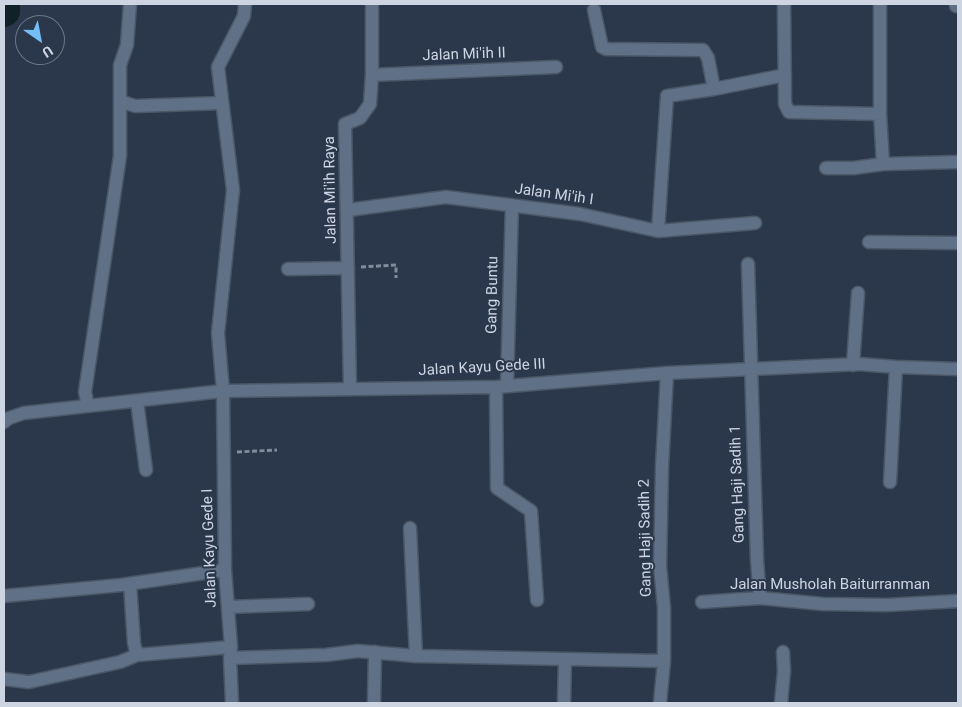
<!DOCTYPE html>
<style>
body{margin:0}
#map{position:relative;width:962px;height:707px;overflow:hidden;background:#2b384c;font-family:Roboto,sans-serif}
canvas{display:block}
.frame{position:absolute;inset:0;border:5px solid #cdd5e2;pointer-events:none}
.north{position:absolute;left:15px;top:15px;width:50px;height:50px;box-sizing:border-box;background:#2b384c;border:1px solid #6c7788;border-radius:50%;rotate:147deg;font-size:14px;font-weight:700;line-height:20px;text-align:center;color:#cdd5e2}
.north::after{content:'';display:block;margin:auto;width:18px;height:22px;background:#74c0f6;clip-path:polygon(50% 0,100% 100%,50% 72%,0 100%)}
</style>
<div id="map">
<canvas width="962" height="707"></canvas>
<div class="frame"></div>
<div class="north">U</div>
</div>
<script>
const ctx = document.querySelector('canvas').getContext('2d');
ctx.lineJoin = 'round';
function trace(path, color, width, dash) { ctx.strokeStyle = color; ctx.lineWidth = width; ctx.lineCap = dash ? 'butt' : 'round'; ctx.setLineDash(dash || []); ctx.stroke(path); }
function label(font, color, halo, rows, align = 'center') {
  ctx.font = font + ' Roboto,sans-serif'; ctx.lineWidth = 4; ctx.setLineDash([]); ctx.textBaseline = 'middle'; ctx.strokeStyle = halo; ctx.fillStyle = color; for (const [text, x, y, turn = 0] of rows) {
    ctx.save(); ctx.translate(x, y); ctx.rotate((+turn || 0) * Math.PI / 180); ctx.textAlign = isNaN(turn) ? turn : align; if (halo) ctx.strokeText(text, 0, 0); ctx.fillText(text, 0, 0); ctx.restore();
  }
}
trace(new Path2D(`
 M4 11V4`), '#102227', 32);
const street = new Path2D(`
 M784 4 785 104 789 112 880 114
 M880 4V114L883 164
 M956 6H958
 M594 10 602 47 606 49 703 50 708 58 714 89
 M372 75 556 67
 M120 101 135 106 222 103
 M826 168H854L883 164 958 162
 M348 210 446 197 580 214 658 231 755 223
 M658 231 667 96 714 89 785 75
 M869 242 958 243
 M748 264 757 560 760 598
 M288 269 348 268
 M853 365 858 293
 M507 385 512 205
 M496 387 497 488 531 511 537 600
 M350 389 345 124 360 118 370 104 372 75V4
 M137 401 146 470
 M88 406 85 392 120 156V65L127 45 130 4
 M4 422 9 418 24 413 223 391 496 387 667 373 859 364 896 367 958 369
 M890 482 896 367
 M410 528 416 656
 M130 584 134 643 137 655
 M4 596 121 585 225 570
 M702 602 760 598 823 604 887 605 958 601
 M228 607 308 604
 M230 658 326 655 358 651 416 656 664 661
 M4 679 29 682 120 662 137 655 231 647
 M232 703 230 658 231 647 225 570 223 391 218 333 233 190 218 67 244 16 245 4
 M374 703 375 652
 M564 703 565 659
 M660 703 664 661V608L660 566 662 467 667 373
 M781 703 784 671 783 652`);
trace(street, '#4b5666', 15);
trace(new Path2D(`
 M361 267 396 265V278
 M237 452 277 450`), '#818b9c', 3, [5, 2.5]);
trace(street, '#607086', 12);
label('15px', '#cdd5e2', '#2b384c', [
 ["Jalan Mi'ih II",464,55,-2],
 ["Jalan Mi'ih Raya",331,190,-91],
 ["Jalan Mi'ih I",554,195,8],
 ["Gang Buntu",493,295,-89],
 ["Jalan Kayu Gede III",482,368,-3],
 ["Gang Haji Sadih 1",738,484,-92],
 ["Gang Haji Sadih 2",646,538,-91],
 ["Jalan Kayu Gede I",210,548,-92],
 ["Jalan Musholah Baiturranman",830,585]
]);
</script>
